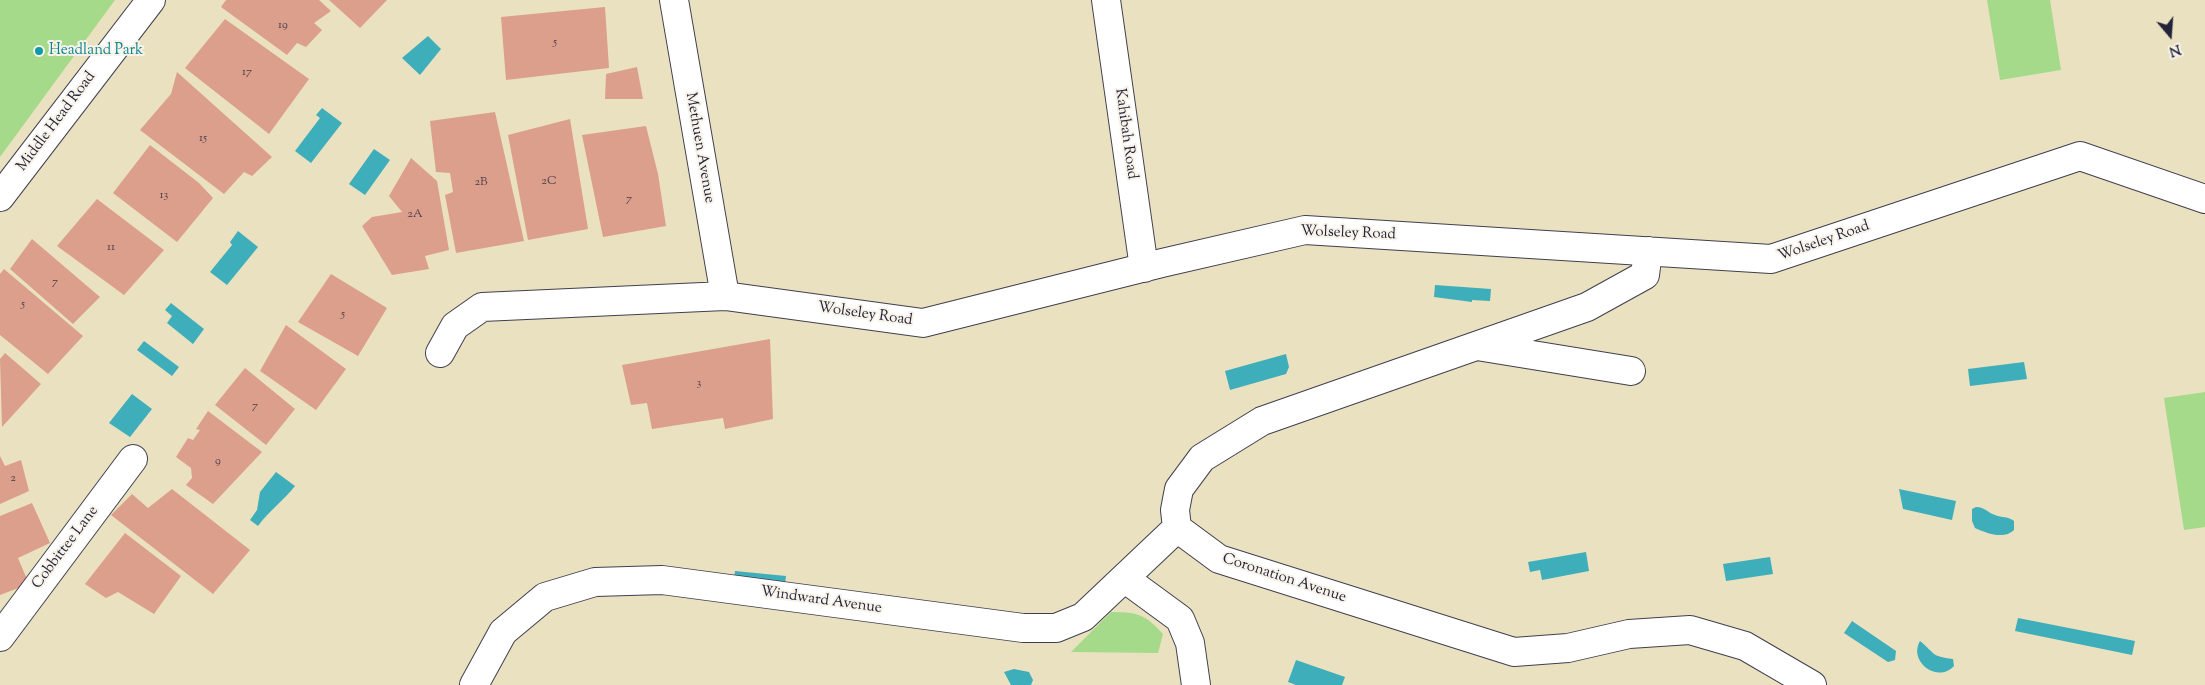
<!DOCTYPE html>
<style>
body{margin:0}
#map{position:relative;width:2205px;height:685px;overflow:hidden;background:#eae1c0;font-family:"Sorts Mill Goudy",serif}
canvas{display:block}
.north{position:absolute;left:2145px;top:10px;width:50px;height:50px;-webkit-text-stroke:4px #f7f3e8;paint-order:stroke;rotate:162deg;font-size:14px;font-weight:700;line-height:20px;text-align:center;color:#22223b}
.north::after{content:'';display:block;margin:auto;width:18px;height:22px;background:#22223b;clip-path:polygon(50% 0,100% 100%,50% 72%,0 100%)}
</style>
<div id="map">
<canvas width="2205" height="685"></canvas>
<div class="north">N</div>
</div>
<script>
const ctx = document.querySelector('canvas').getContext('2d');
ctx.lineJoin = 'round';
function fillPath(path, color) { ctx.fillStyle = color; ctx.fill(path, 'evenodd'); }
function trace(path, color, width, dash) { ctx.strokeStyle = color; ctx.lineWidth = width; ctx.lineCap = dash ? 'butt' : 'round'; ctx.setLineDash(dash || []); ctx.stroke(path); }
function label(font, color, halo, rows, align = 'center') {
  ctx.font = font + ' "Sorts Mill Goudy",serif'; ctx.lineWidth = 4; ctx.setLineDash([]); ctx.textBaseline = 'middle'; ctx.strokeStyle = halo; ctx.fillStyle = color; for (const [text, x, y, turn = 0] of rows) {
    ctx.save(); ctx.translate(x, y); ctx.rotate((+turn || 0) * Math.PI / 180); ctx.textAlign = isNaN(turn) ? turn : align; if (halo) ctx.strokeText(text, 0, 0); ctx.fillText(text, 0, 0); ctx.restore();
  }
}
fillPath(new Path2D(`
 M0 0H115L0 157Z
 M1987 0H2050L2061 70 2000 80Z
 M2205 392V527L2184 530 2164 398Z
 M1111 612C1137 612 1145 614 1163 634L1158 653 1071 652Z`), '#a5da8a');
fillPath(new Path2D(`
 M428 36 441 49 420 75 402 58Z
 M322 108 342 123 311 163 295 151 320 118 316 115Z
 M374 149 390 160 365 195 349 184Z
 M238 231 258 247 227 285 210 272 232 245 230 242Z
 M1435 285 1491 289 1490 301 1472 300V302L1434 297Z
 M171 303 204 329 193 344 167 323 172 316 165 310Z
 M144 341 179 367 172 376 137 350Z
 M1286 354 1289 367 1286 374 1230 390 1225 371Z
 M2024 362 2027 379 1970 386 1968 369Z
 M132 394 152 409 130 437 109 423Z
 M276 472 295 486C283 501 269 511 258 526L250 520 257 510 260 492Z
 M1899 489 1956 501 1952 520 1903 509Z
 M1976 507C1985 507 1988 513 1995 515 2002 518 2008 516 2014 521V530C2004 540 1986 533 1975 528L1972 521V509Z
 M1586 552 1589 571 1542 580 1540 570 1530 572 1528 562Z
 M1770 557 1773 574 1726 581 1723 564Z
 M735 571 786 576 785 584 734 579Z
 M2018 618 2135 641 2132 655 2015 631Z
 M1852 621 1896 651 1895 660 1888 662 1844 633Z
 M1920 641C1936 654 1930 656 1953 659L1954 666C1937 684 1908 661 1920 641Z
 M1296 660 1345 677 1342 685H1296L1288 682Z
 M1014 669 1029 672 1033 680 1031 685H1011L1004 672Z`), '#3eaeba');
fillPath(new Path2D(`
 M226 0H319L331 11 314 23 322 30 306 47 297 43 287 55 221 7Z
 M329 0H387L360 28Z
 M605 7 609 68 506 80 501 17Z
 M225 19 309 79 269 134 185 68Z
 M637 67 643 99H605L606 74Z
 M177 72 272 157 252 176 244 172 224 194 140 130 171 94Z
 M495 112 524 241 456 253 445 195 453 192 450 173 436 172 430 121Z
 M570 119 588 229 528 240 508 135Z
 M646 126 658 174 666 226 603 237 582 135Z
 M150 145 199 183 213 198 177 242 113 193Z
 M411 158 437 181 449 250 425 256 429 269 392 275 362 226 372 217 402 212 389 196Z
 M97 199 164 250 124 295 57 246Z
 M32 239 100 297 73 324 10 269Z
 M4 269 83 336 48 374 0 335V274Z
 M331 274 387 308 358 356 298 322Z
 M286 325 346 369 316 410 260 371Z
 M770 339 773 419 725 429 723 418 652 429 647 403 631 405 622 365Z
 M5 353 41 384 2 427 0 359Z
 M245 368 295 409 266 445 215 405Z
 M208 411 262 452 213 504 186 485 192 478 191 468 176 457 188 438 193 440 200 430 196 429Z
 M0 456 5 466 21 460 29 491 0 504Z
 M172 489 250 550 213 594 111 515 132 494 148 508Z
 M32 503 50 543 18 558 29 584 0 595V516Z
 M125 533 181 576 154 614 118 592 106 598 85 584Z`), '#dc9f8b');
const minor = new Path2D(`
 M674 0 725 296
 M1106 0 1144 268
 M0 197 151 0
 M1648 251 1645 275 1587 307 1262 421 1202 458 1179 489 1175 510 1177 528 1219 559 1514 652 1568 648 1629 634 1690 630 1745 646 1812 685
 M1477 346 1631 371
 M440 353 455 326 482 307 725 296 923 323 1162 263 1305 230 1771 259 2080 156 2205 199
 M1124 578 1180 619 1190 643 1196 685
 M0 637 133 459
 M474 685 503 632 545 597 595 582 662 580 1023 628H1056L1083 617 1177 528`);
trace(minor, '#403f4f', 30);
trace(minor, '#fff', 28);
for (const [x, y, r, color] of [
 [39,51,5,"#0f9aa8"]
]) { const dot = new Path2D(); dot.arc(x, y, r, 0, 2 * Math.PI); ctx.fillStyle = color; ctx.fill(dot); trace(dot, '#f7f3e8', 2); }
label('12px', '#50414f', null, [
 ["19",283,26],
 ["5",555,43],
 ["17",247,73],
 ["15",203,139],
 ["2C",549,182],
 ["2B",481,183],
 ["13",164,196],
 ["7",629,200],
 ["2A",415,215],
 ["11",111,248],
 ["7",55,283],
 ["5",23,305],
 ["5",343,315],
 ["3",699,384],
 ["7",255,407],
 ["9",218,462],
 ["2",13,479]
]);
label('15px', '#0d838f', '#f7f3e8', [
 ["Headland Park",49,51]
], 'left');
label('15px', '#22223b', '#f7f3e8', [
 ["Middle Head Road",57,122,-53],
 ["Kahibah Road",1125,134,82],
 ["Methuen Avenue",699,148,80],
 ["Wolseley Road",1348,234,2],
 ["Wolseley Road",1824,242,-19],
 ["Wolseley Road",865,315,8],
 ["Cobbittee Lane",66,548,-53],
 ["Coronation Avenue",1284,579,18],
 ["Windward Avenue",821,601,8]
]);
</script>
